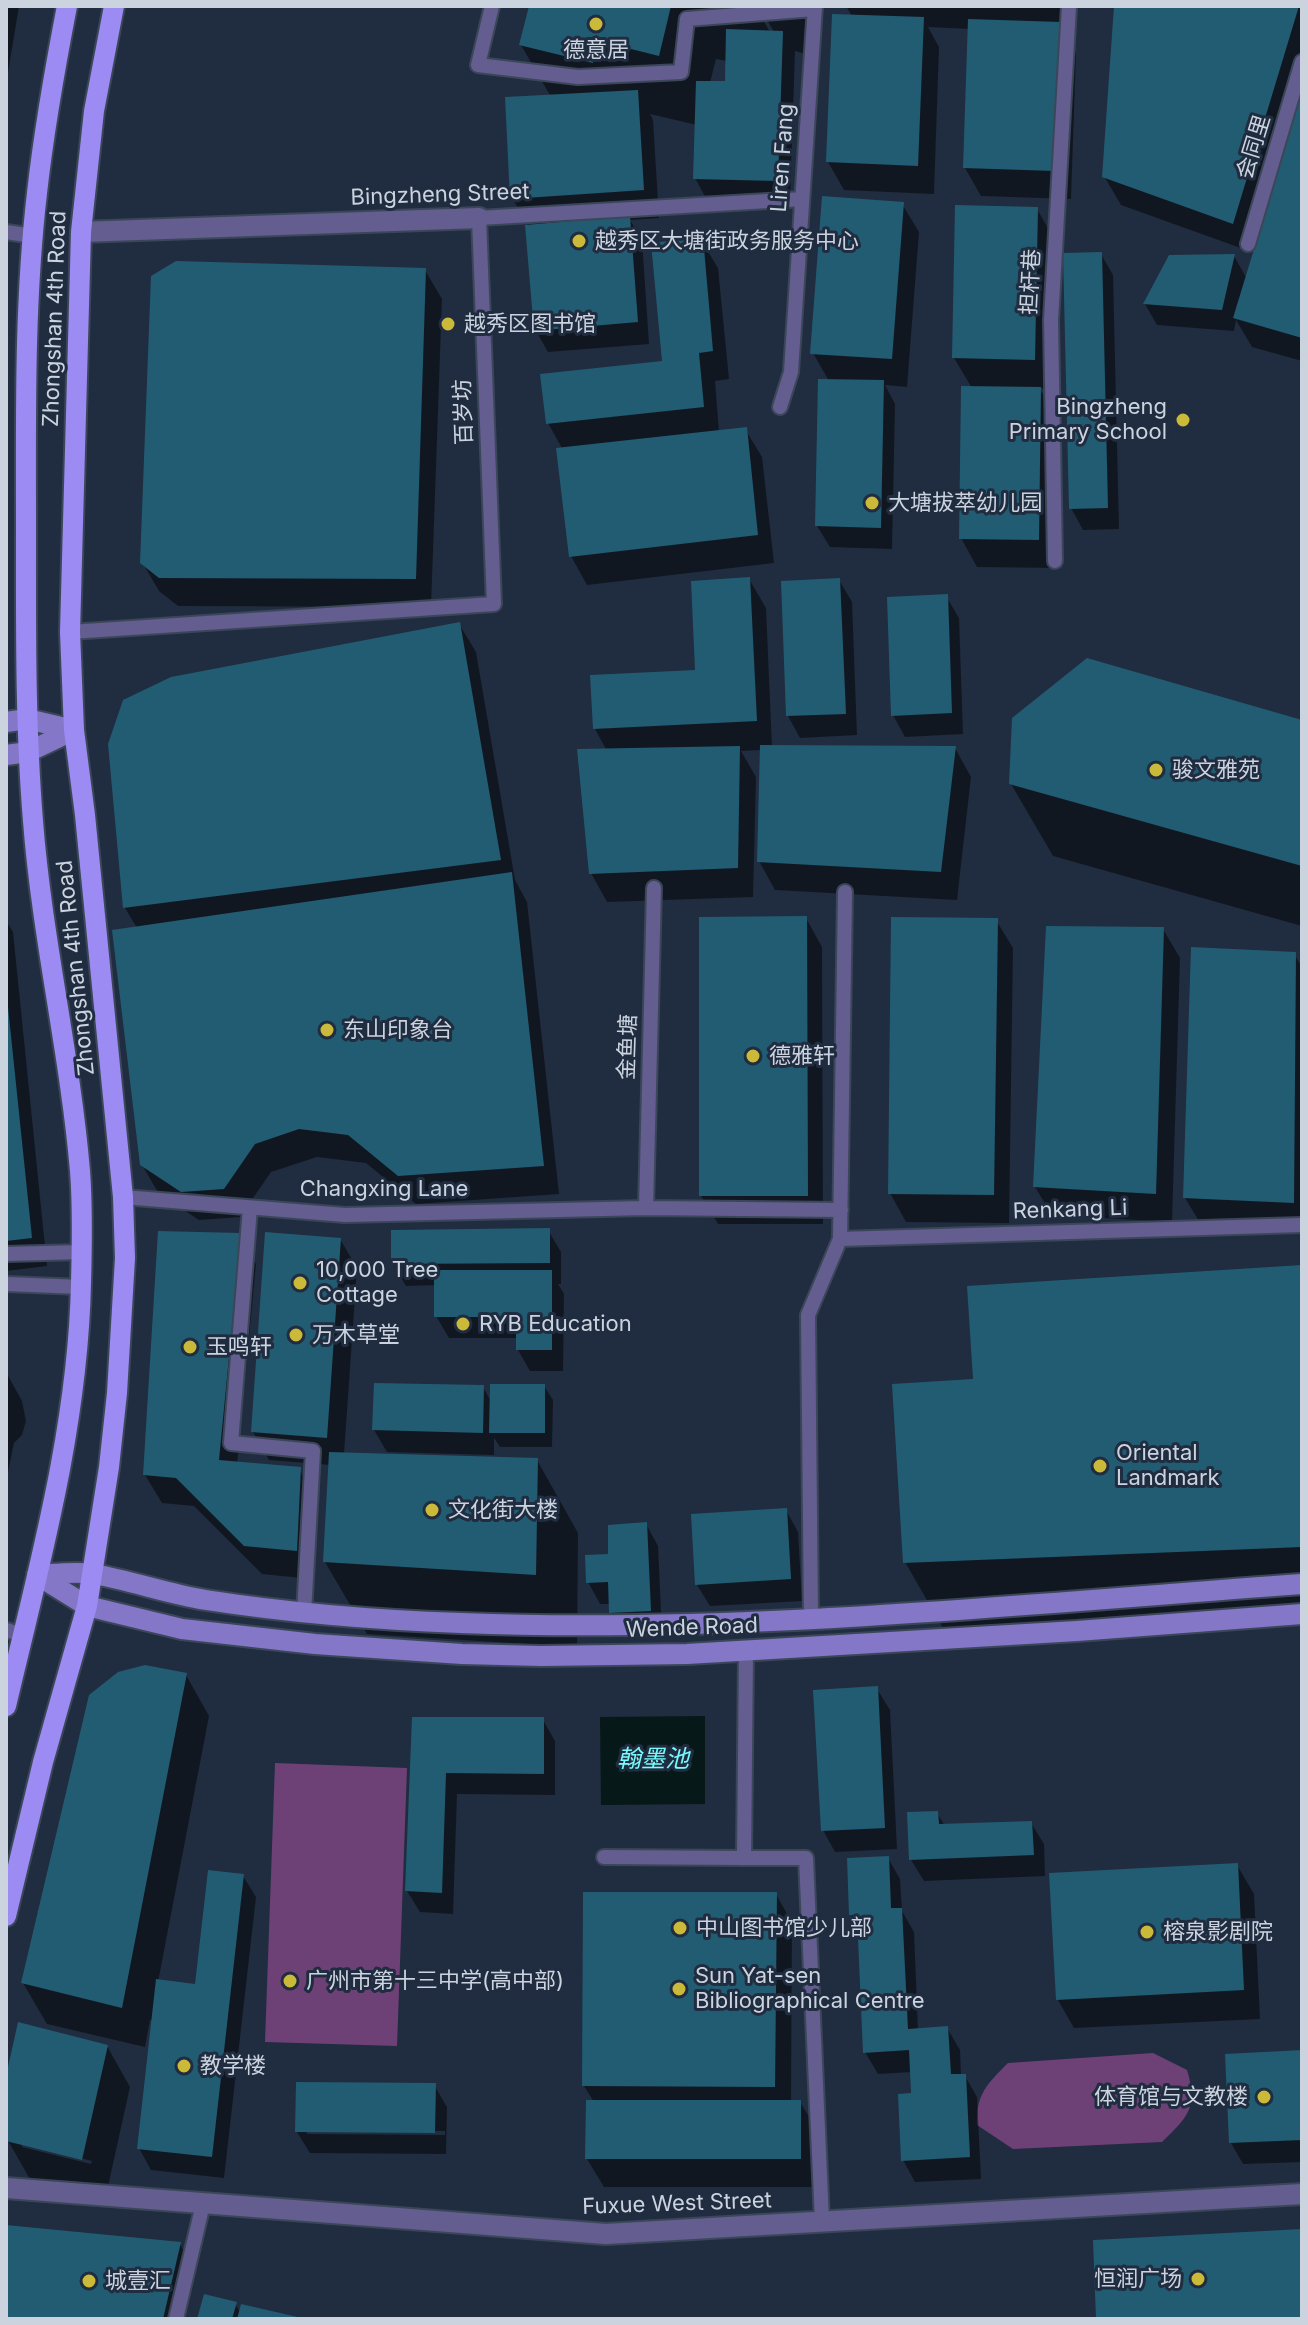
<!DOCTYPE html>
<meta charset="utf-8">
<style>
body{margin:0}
#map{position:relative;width:1308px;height:2325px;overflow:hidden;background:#202c3f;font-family:Inter,sans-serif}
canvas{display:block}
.frame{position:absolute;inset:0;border:8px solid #cbd3df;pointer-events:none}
</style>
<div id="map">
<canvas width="1308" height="2325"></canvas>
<div class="frame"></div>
</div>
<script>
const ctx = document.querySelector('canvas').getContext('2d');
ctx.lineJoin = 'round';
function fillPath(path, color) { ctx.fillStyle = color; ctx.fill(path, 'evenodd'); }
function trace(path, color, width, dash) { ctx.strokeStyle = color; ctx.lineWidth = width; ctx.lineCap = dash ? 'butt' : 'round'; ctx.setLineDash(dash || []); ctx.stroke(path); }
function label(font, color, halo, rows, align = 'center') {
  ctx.font = font + ' Inter,"Noto Sans SC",sans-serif'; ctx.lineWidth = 6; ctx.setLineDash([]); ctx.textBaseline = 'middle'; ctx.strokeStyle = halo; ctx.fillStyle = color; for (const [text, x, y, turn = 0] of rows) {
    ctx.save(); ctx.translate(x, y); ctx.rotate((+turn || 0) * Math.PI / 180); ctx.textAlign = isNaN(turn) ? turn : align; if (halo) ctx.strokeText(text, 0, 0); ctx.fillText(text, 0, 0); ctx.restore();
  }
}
fillPath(new Path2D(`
 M275 1763 407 1768 397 2046 265 2042Z
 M1153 2053 1187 2070C1198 2107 1189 2116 1162 2142L1013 2149 977 2125C976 2094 987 2084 1008 2063Z`), '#6e4176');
fillPath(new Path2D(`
 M705 1716V1804L601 1805 600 1717Z`), '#071818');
fillPath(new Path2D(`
 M6 6H19L6 85Z
 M531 6H755L770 32H774L759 6H817L806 54 795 51 790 202 707 200 695 178 697 125 650 114 653 120 659 218 630 220 642 240 649 344 548 352 536 331 528 225 512 198 551 97 521 45ZM716 59 727 61 726 83H710Z
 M846 6H1074L1065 34 1076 53 1071 199 981 196 965 168 970 29 928 27 939 47 934 194 844 190 828 162 852 16Z
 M1116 6H1302V76L1249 251 1121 205 1104 176Z
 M1302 99V361L1252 347 1236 320 1234 331 1157 325 1145 304 1234 256 1247 279Z
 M902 204 919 232 907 387 885 385 895 404 892 549 830 547 817 526 829 381 813 353Z
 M1037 209 1053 237 1050 388H1039L1057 418 1055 568 977 567 961 538 972 388 954 358Z
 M701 240 718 268 729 379 715 381 719 432 745 429 762 457 774 563 587 585 571 556 563 450 548 423 664 363Z
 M1101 254 1113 275 1119 529 1083 530 1071 508Z
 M425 270 442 299 431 607 178 606 159 591 142 562Z
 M749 579 766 608 772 747 955 748 971 777 957 900 775 890 759 861 761 750 741 751 756 777 753 897 607 902 591 873 607 751 595 729 697 672Z
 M839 580 852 602 857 735 800 738 788 716Z
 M946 596 959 618 963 734 905 737 893 715Z
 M459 624 476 652 515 880 527 902 559 1194 416 1204 366 1163 317 1157 271 1172 240 1217 199 1220 159 1194 142 1165 137 928 125 908 110 744Z
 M1302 722V926L1053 856 1011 784Z
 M806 918 822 947 823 1224H718L701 1196Z
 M996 920 1013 948 1009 1223 906 1222 890 1193Z
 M6 921 13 932 47 1266 6 1271Z
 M1163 929 1180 958 1172 1222 1052 1215 1035 1187Z
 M1294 954 1302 967V1231L1202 1226 1185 1198Z
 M548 1230 561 1252V1284H558L564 1294 563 1371H530L518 1350V1338H449L436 1316V1285L406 1286 393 1264Z
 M240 1235 256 1264 237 1464 299 1469 316 1498 312 1579 262 1574 194 1506 162 1503 145 1475Z
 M340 1239 357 1268 344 1454 537 1460 578 1533 577 1647 367 1634 325 1562 331 1465 269 1460 253 1432Z
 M1302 1267V1621L947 1635 905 1562 975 1381Z
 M6 1372 22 1401 26 1421 22 1435 14 1443 7 1477Z
 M544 1386 553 1400 552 1447H500L494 1438V1455L387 1452 374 1430 483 1387 492 1403Z
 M786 1510 798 1532 802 1601 710 1606 697 1585Z
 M646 1524 658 1546 662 1633 623 1634 611 1613 610 1604H600L588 1582 610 1556Z
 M186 1675 209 1716 158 1982 197 1986 243 1876 256 1897 224 2178 151 2170 139 2148 153 2020H150L145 2047 47 2024 23 1983Z
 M877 1689 890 1710 897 1849 835 1852 823 1830Z
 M414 1719 543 1720 555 1741V1795L457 1794 453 1914 420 1912 407 1891Z
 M937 1813 945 1826 1031 1823 1044 1844 1045 1876 924 1881 911 1860Z
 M888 1858 900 1879 902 1911 914 1932 918 2030 947 2028 960 2050 961 2076H965L977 2097 981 2179 915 2182 903 2160 913 2095 912 2072 878 2074 865 2052 860 1930 851 1914Z
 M1237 1865 1254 1894 1260 2019 1074 2028 1058 2000Z
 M776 1894 792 1923 791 2102H800L817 2130 816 2187H604L587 2159 594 2102 584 2086Z
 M107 2046 130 2087 105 2200 31 2181 6 2137V2085ZM22 2143 92 2161 91 2164 22 2147Z
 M1302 2052V2162L1243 2164 1231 2143Z
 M434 2085 447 2107 446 2154 310 2153 297 2132ZM307 2130 445 2131V2135L307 2134Z
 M6 2227 180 2244 196 2273 185 2319H6Z
 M235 2304 241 2313 298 2319H199Z`), '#0007');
fillPath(new Path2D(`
 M529 6H671L659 56 599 41 593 63 519 45Z
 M1114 6H1299L1233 224 1102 177Z
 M832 14 924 17 918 166 826 162Z
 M968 19 1061 22 1055 171 963 168Z
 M726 29 783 31 778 181 693 179 696 81H725Z
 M638 90 644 190 510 199 505 97Z
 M1301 95H1302V338L1233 318Z
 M822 196 904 202 892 359 810 354Z
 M955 205 1038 207 1035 360 952 358Z
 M630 216 638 322 534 331 525 225Z
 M703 237 713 351 699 353 704 407 546 424 540 374 662 361 651 243Z
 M1102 252 1108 508 1069 509 1063 253Z
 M1235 254 1222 310 1143 304 1169 255Z
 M176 261 426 268 416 579 159 578 140 563 151 276Z
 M818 379 884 380 881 528 815 526Z
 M961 386 1041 387 1039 540 959 539Z
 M747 427 758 535 569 557 556 448Z
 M750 577 757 721 593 729 590 675 695 670 691 581Z
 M840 578 846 714 786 716 781 581Z
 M948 594 952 713 891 716 887 597Z
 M460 622 501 860 123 908 108 744 123 700 171 677Z
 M1087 658 1302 720V866L1009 784 1012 718Z
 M760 745 956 746 941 872 757 862Z
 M740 746 738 868 589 874 577 749Z
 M512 872 544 1166 398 1176 348 1135 299 1129 255 1144 224 1189 181 1192 140 1165 112 930Z
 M807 916 808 1196H699V917Z
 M891 917 998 918 994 1195 888 1194Z
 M1046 926 1164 927 1156 1194 1033 1187Z
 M1191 947 1296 952 1294 1203 1183 1198Z
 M6 1007H8L32 1238 6 1241Z
 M550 1228V1263L391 1264V1230Z
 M158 1231 241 1233 219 1460 301 1467 297 1551 244 1546 176 1478 143 1475Z
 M265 1232 341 1238 327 1438 251 1432Z
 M1302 1265V1547L903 1563 892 1384 973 1379 967 1286Z
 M434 1270H552V1350H516V1317H434Z
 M374 1383 484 1385 483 1433 372 1430Z
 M490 1384H545V1433H489Z
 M329 1452 538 1458 536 1575 323 1562Z
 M787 1508 791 1579 695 1585 691 1514Z
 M647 1522 651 1611 609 1613 608 1582 586 1583 585 1555 608 1554V1525Z
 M145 1665 187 1673 122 2008 21 1983 89 1695 118 1672Z
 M878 1686 885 1828 821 1831 813 1690Z
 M412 1717H544V1774L446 1773 442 1893 405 1891Z
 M938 1811 939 1824 1032 1821 1034 1855 909 1860 907 1812Z
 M889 1856 891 1908H902L908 2029 948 2026 951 2074H966L970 2157 901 2161 898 2094 911 2093 909 2050 863 2053 857 1915H849L847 1858Z
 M1238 1863 1244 1990 1056 2000 1049 1873Z
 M208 1870 244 1874 212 2157 137 2149 156 1979 195 1984Z
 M583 1892H777L775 2087 582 2086Z
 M18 2022 108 2045 82 2160 6 2141V2076Z
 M1302 2050V2140L1229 2143 1225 2054Z
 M296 2082 436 2083 435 2133 295 2132Z
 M586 2100H801V2159H585Z
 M6 2225 181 2242 163 2319H6Z
 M1302 2229V2319H1096L1093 2240Z
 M204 2294 237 2302 232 2319H197Z
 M241 2304 302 2318 301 2319H237Z`), '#225c72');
const lane = new Path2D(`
 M492 6 478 65 578 77 681 72 687 19 815 9
 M6 232 33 236
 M1248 244 1302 62
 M780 407 791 372 815 6
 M1055 561 1051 320 1069 6
 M70 632 494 604 479 218 802 199
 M123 1197 345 1215 646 1208 841 1210
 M250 1208 231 1443 313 1451 304 1613
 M646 1208 654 888
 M840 1239 1302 1225
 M6 1254 82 1252
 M6 1284 81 1287
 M811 1618 808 1315 840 1239 845 892
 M6 1630 23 1635
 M604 1857 744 1858 746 1650
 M744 1858H806L822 2221
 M176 2319 203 2204`);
const street = new Path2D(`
 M81 232 479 218
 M6 2188 606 2234 1302 2194`);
const secondary = new Path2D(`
 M6 722 27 719 74 730
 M6 755 28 752 74 730
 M37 1575 87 1606 182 1629 315 1644 462 1654 541 1656 687 1654 1077 1631 1302 1614
 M37 1575C55 1574 76 1571 94 1574 132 1581 169 1594 206 1600 290 1613 375 1620 461 1623 741 1634 1022 1604 1302 1584`);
const primary = new Path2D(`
 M6 1706C39 1566 78 1427 81 1283 82 1246 83 1208 80 1171 70 1054 42 938 33 821 25 724 26 626 26 528 26 417 24 304 37 193 44 130 55 68 67 6
 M6 1916 43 1762 87 1606 109 1467 117 1393 125 1258 123 1197 85 815 74 730 70 632 81 232 94 111 114 6`);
trace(lane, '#3b4759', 18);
trace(street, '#3b4759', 24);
trace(secondary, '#3b4759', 24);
trace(primary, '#3b4759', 24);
trace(lane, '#645d8f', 14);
trace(street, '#645d8f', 20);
trace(secondary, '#8477c7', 20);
trace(primary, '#9c8bf2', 20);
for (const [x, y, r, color] of [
 [596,24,8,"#cbba39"],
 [579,241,8,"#cbba39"],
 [448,324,8,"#cbba39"],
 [1183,420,8,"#cbba39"],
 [872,503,8,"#cbba39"],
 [1156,770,8,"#cbba39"],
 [327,1030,8,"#cbba39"],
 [753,1056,8,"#cbba39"],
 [300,1283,8,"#cbba39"],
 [463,1324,8,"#cbba39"],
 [296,1335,8,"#cbba39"],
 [190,1347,8,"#cbba39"],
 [1100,1466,8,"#cbba39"],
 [432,1510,8,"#cbba39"],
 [680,1928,8,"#cbba39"],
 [1147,1932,8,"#cbba39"],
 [290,1981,8,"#cbba39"],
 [679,1989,8,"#cbba39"],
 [184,2066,8,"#cbba39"],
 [1264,2097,8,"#cbba39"],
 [1198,2279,8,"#cbba39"],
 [89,2281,8,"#cbba39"]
]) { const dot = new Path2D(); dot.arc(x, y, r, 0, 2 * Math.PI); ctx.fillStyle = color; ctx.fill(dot); trace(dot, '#202c3f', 3); }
label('22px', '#cbd3df', '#202c3f', [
 ["德意居",596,50,"center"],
 ["越秀区大塘街政务服务中心",595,241],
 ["越秀区图书馆",464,324],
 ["Bingzheng",1167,407,"right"],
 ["Primary School",1167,432,"right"],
 ["大塘拔萃幼儿园",888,503],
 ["骏文雅苑",1172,770],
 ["东山印象台",343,1030],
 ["德雅轩",769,1056],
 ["10,000 Tree",316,1270],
 ["Cottage",316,1295],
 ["RYB Education",479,1324],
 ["万木草堂",312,1335],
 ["玉鸣轩",206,1347],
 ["Oriental",1116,1453],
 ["Landmark",1116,1478],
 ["文化街大楼",448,1510],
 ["中山图书馆少儿部",696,1928],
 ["榕泉影剧院",1163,1932],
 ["Sun Yat-sen",695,1976],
 ["Bibliographical Centre",695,2001],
 ["广州市第十三中学(高中部)",306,1981],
 ["教学楼",200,2066],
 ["体育馆与文教楼",1248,2097,"right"],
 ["恒润广场",1182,2279,"right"],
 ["城壹汇",105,2281]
], 'left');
label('22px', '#cbd3df', '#202c3f', [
 ["会同里",1254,147,-73],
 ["Liren Fang",783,158,-86],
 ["Bingzheng Street",440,195,-2],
 ["担杆巷",1031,282,-87],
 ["Zhongshan 4th Road",55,319,-88],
 ["百岁坊",464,412,-92],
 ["Zhongshan 4th Road",76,968,-96],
 ["金鱼塘",628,1047,-88],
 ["Changxing Lane",384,1189],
 ["Renkang Li",1070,1210,-2],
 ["Wende Road",692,1628,-2],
 ["Fuxue West Street",677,2204,-2]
]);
label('italic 24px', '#77fbfc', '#202c3f', [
 ["翰墨池",653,1760]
]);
</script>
